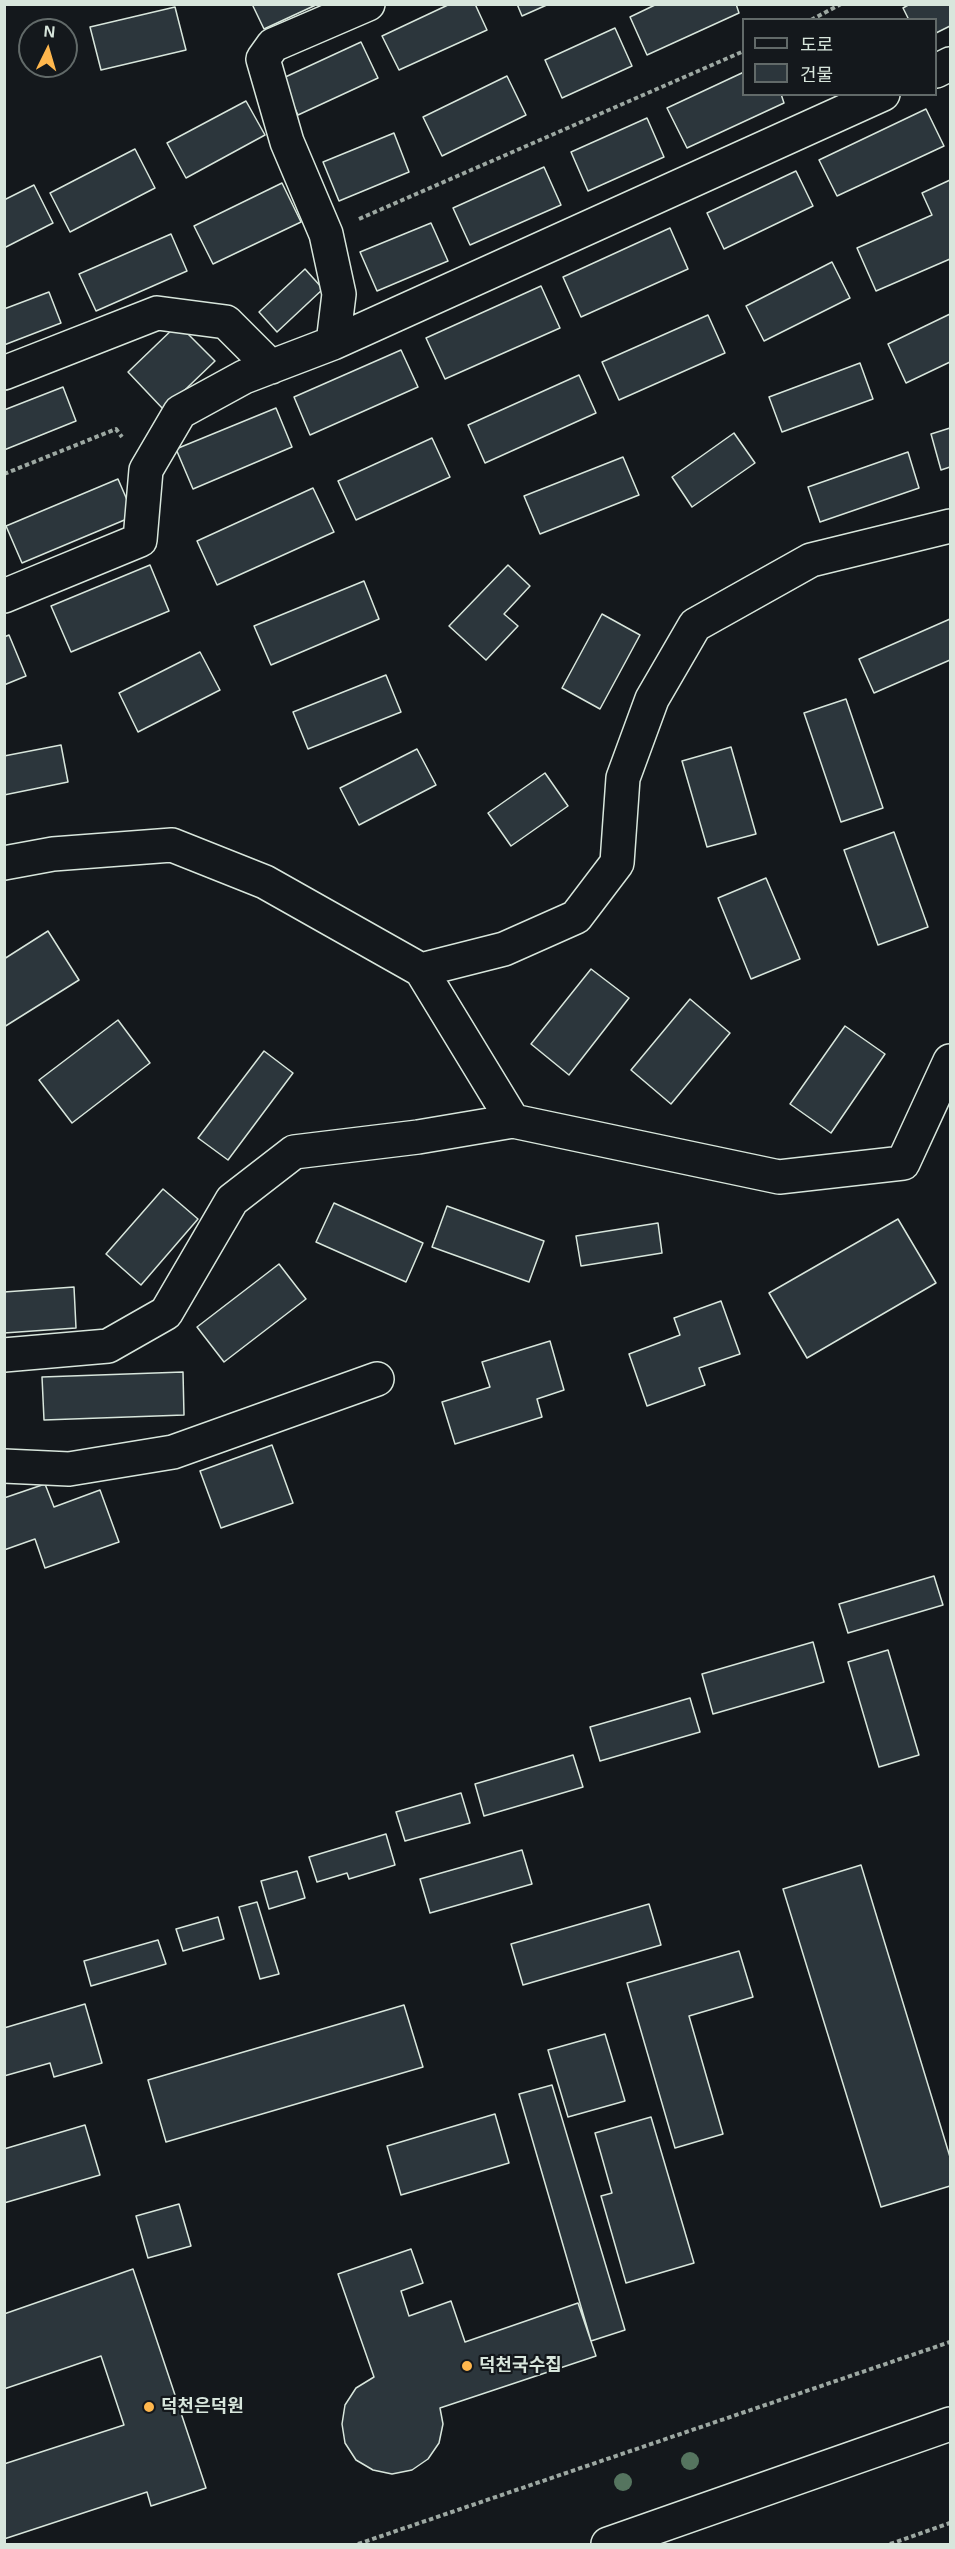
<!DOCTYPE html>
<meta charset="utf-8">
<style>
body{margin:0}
#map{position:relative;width:955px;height:2549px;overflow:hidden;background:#14181c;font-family:Arial,"Noto Sans KR",sans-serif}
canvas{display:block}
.frame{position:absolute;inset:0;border:6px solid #d8e6dc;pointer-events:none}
.legend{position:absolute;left:742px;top:18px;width:195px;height:78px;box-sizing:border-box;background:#14181c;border:2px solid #626a69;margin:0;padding:8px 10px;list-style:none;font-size:18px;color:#d8e6dc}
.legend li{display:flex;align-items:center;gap:12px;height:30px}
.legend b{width:30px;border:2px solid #626a69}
.north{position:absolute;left:18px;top:18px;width:60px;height:60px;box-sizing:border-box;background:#14181c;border:2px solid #626a69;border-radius:50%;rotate:5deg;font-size:16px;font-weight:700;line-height:24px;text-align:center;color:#d8e6dc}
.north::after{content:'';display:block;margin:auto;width:21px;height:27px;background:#ffb74d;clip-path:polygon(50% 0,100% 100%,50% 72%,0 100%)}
</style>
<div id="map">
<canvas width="955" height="2549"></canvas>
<div class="frame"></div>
<ul class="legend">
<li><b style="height:8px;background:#14181c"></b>도로</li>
<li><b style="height:16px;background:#2c363c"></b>건물</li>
</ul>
<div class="north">N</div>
</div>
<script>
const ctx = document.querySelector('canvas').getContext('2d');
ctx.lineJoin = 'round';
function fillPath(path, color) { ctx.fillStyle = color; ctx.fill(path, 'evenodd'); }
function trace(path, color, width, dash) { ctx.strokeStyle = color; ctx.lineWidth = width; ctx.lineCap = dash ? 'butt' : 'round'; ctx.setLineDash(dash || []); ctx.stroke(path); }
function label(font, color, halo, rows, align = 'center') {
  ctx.font = font + ' Arial,"Noto Sans KR",sans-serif'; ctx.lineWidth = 4.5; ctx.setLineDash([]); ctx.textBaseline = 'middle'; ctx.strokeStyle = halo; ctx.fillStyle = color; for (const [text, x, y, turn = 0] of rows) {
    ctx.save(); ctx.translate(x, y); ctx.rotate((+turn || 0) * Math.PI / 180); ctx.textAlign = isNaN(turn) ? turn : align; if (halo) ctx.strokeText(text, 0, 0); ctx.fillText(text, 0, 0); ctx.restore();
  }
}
const building = new Path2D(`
 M252 4H318L264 29Z
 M450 4H475L487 30 399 70 382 36Z
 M517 4H549L522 16Z
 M657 4H736L739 13 647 55 630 17Z
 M910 4H950V26L936 33V20H909L903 8Z
 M175 7 186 50 101 70 90 27Z
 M615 28 632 66 562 98 545 60Z
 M361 42 378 78 298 115 281 79Z
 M744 72V94H781L784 103 687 148 667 108Z
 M507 76 526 115 442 156 423 117Z
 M246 101 265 135 186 178 167 143Z
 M926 109 944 146 837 196 819 160Z
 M647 118 664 157 588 191 571 152Z
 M394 133 409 172 339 201 323 162Z
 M135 149 155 188 70 232 50 193Z
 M544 167 561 205 470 245 453 208Z
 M796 171 813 206 724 249 707 213Z
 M950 180V259L876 291 857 248 932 215 922 193Z
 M282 183 301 222 213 264 194 226Z
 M34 185 53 223 4 248V200Z
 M431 223 448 261 377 291 360 252Z
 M670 228 688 269 581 317 563 277Z
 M171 234 187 271 96 311 79 274Z
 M832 262 850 298 764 341 746 306Z
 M305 269 323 289 277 332 259 312Z
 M541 286 560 328 445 379 426 338Z
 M49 292 61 323 4 345V309Z
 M950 314V362L906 383 888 344Z
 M708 315 725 353 619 400 602 362Z
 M178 324 215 361 164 410 128 372Z
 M401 350 418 387 310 435 294 397Z
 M860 363 873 399 782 432 769 397Z
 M579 375 596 413 485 463 468 425Z
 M63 387 76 421 4 450V410Z
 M276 408 292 447 193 489 176 449Z
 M950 428V467L941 470 931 434Z
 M734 433 755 463 692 507 672 477Z
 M432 438 450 477 356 520 338 481Z
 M908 452 919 488 820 522 808 487Z
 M623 457 639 495 540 534 524 496Z
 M118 479 134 516 22 563 6 526Z
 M313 488 334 532 217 585 197 541Z
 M150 565 169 611 71 652 51 606Z
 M508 565 530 586 504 614 518 626 486 660 449 626Z
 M364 581 379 619 271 665 254 626Z
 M602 614 640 635 600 709 562 688Z
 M950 619V660L874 693 859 659Z
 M9 635 26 676 4 685V637Z
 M200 652 220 690 138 732 119 693Z
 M386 675 401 712 308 749 293 712Z
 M846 699 883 808 841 822 804 713Z
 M61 745 68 782 4 795V756Z
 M731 747 756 834 707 847 682 761Z
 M417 749 436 785 359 825 340 788Z
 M545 773 568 806 511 846 488 813Z
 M894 832 928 927 878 945 844 850Z
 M766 878 800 959 751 979 718 898Z
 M48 931 79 980 4 1027V959Z
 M591 969 629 998 569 1075 531 1044Z
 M690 999 730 1033 671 1104 631 1070Z
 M118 1020 150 1063 72 1123 39 1080Z
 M845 1026 885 1054 831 1133 790 1104Z
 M264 1051 293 1073 228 1160 198 1138Z
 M163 1189 198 1219 141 1285 106 1254Z
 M334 1203 423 1243 406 1282 316 1242Z
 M447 1206 544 1241 529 1282 432 1247Z
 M898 1219 936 1283 807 1358 769 1293Z
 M658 1223 662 1253 581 1266 576 1236Z
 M279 1264 306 1299 224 1362 197 1327Z
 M74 1287 76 1328 4 1333V1292Z
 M721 1301 740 1354 699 1368 705 1385 647 1406 629 1354 680 1335 674 1318Z
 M550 1341 564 1390 537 1399 542 1417 455 1444 442 1402 490 1387 482 1362Z
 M183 1372 184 1415 44 1420 42 1377Z
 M272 1445 293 1503 221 1528 200 1471Z
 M45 1484 54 1507 100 1490 119 1542 45 1568 35 1539 4 1550V1498Z
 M934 1576 943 1605 848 1633 839 1604Z
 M813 1642 824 1682 713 1714 702 1674Z
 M888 1650 919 1755 879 1767 848 1662Z
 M690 1698 700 1732 600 1761 590 1727Z
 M573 1755 583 1787 484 1816 475 1784Z
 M461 1793 470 1823 405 1841 396 1812Z
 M386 1834 395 1865 349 1879 347 1873 317 1882 309 1857Z
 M522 1850 532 1884 430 1913 420 1879Z
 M861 1865 950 2157V2186L881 2207 783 1889Z
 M297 1871 305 1898 269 1909 261 1881Z
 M257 1902 279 1974 260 1979 239 1907Z
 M649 1904 661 1945 523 1985 511 1944Z
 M218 1917 224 1939 183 1951 176 1929Z
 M158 1940 166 1964 91 1986 84 1961Z
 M739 1951 753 1997 689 2016 723 2134 675 2148 627 1983Z
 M85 2004 102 2063 54 2077 50 2063 4 2076V2028Z
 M404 2005 423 2067 166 2142 148 2080Z
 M605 2034 625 2101 568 2117 548 2050Z
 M552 2085 625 2330 591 2341 519 2094Z
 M495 2114 509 2163 401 2195 387 2146Z
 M651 2117 694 2263 626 2283 601 2196 612 2193 595 2133Z
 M85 2125 100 2175 4 2203V2149Z
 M179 2204 191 2246 148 2258 136 2216Z
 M411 2249 423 2283 401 2291 409 2316 451 2301 465 2342 578 2303 596 2356 440 2408 443 2424 439 2443 428 2459 412 2470 392 2474 373 2470 356 2460 345 2443 342 2424 345 2405 356 2388 374 2377 338 2274Z
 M133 2269 206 2488 151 2506 147 2492 4 2539V2464L124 2425 101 2356 4 2389V2314Z`);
fillPath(building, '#2c363c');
trace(building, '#d8e6dc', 1.5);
const street = new Path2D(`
 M936 71 950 64
 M333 343 339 294 326 234 287 142 263 59 273 45 368 4
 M4 373 157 313 226 322 271 367
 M4 596 140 540 146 470 180 412 244 377 333 343 883 94
 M4 863 53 854 172 845 265 882 421 970 513 1121 779 1177 903 1163 950 1061
 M421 970 504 949 576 917 617 863 623 778 652 699 695 625 811 560 950 526
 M4 1355 108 1346 166 1313 232 1200 294 1152 418 1137 513 1121
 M4 1466 69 1469 173 1452 377 1379`);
const primary = new Path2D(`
 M608 2544 950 2424`);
trace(street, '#d8e6dc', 36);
trace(primary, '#d8e6dc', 36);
trace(new Path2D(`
 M811 20 841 4
 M359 219 744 51
 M4 474 116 429 122 437
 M358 2544 950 2342
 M890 2544 950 2523`), '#9da8a2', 4, [4.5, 3]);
trace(street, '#14181c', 33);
trace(primary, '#14181c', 33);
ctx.fillStyle = '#55745f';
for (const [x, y] of [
 [690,2461],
 [623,2482]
]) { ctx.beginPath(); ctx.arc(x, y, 9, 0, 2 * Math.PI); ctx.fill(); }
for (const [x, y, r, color] of [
 [467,2366,6,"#ffb74d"],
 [149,2407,6,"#ffb74d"]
]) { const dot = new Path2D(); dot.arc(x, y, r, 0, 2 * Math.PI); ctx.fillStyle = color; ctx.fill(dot); trace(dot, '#14181c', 2); }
label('bold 18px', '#d8e6dc', '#14181c', [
 ["덕천국수집",479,2366],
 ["덕천은덕원",161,2407]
], 'left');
</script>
